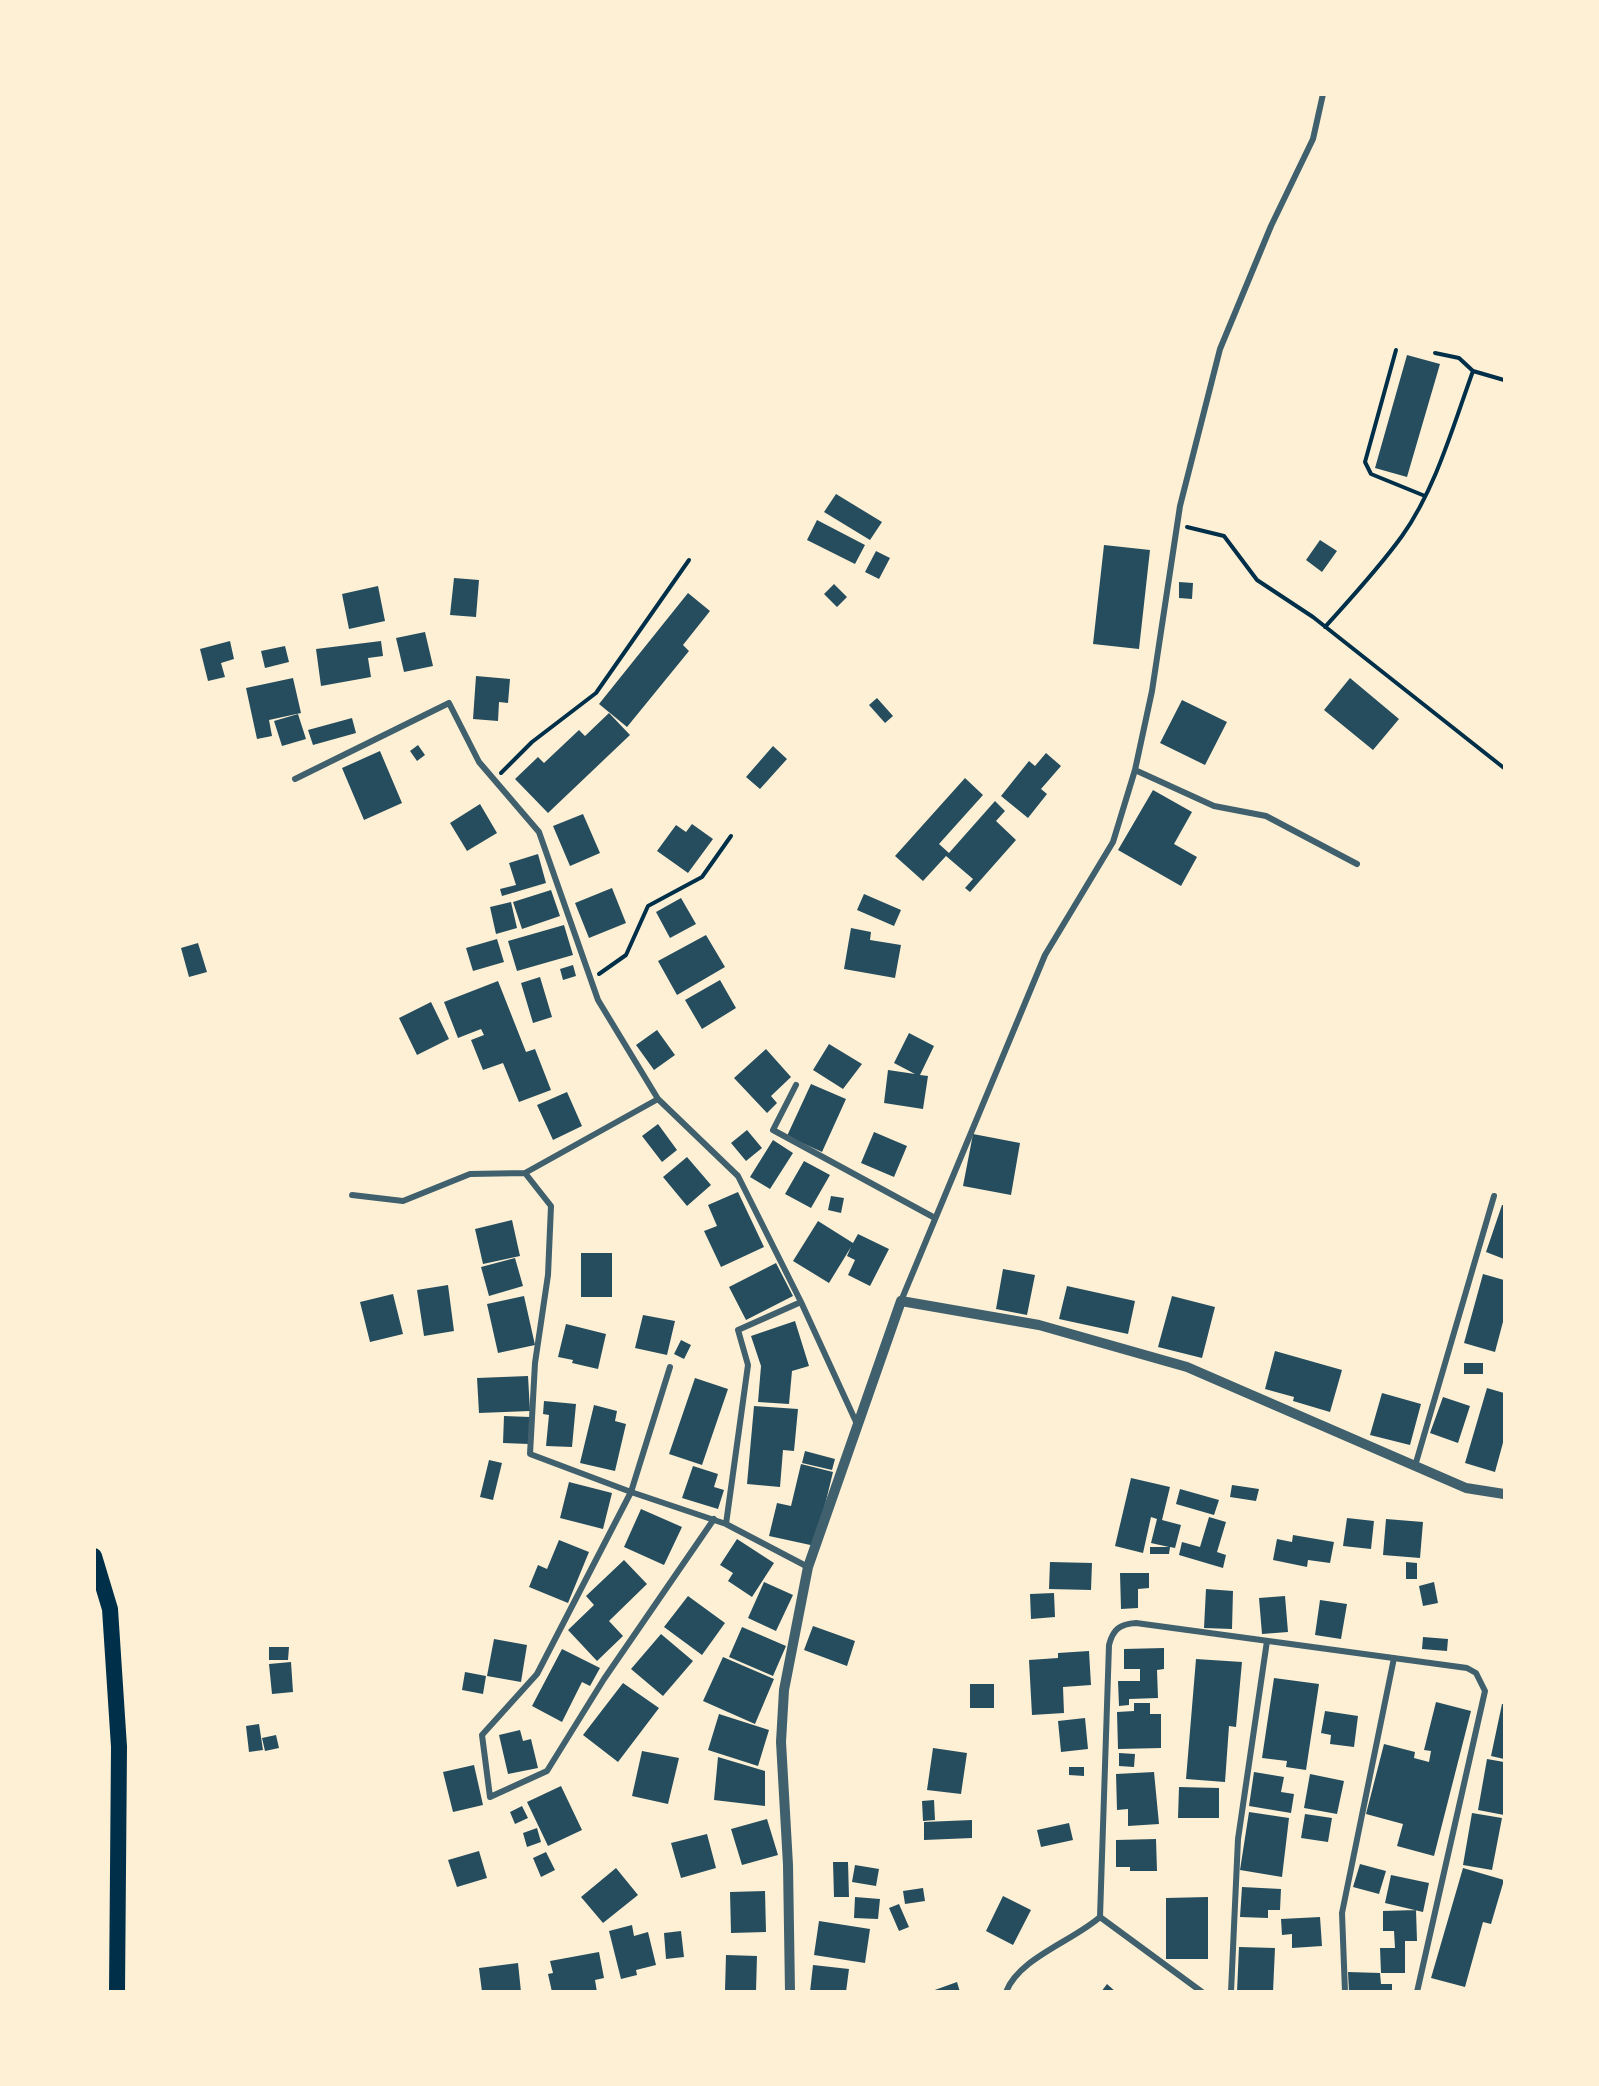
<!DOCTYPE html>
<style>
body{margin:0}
#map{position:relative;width:1599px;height:2086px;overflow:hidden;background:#fdf0d5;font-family:"Nunito Sans",sans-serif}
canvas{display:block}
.frame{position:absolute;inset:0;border:96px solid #fdf0d5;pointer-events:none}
</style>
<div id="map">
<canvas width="1599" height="2086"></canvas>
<div class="frame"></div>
</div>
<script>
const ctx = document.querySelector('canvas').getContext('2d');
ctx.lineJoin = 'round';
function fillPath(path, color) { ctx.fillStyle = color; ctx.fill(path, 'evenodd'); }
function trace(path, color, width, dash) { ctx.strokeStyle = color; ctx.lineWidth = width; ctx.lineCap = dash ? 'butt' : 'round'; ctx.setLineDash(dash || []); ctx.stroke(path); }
fillPath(new Path2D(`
 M1407 355 1440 364 1407 477 1375 468Z
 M836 494 882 522 870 540 824 512Z
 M817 520 865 545 855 564 807 540Z
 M1320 540 1337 551 1322 572 1306 560Z
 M1104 545 1150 550 1139 649 1093 644Z
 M876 551 890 558 879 579 865 572Z
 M454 578 479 580 476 617 450 615Z
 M1179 582 1193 583 1192 599 1179 598Z
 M834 584 847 597 837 607 824 594Z
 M378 586 385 621 349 629 342 594Z
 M688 593 710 611 683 645 689 651 627 727 599 704Z
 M425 632 433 666 404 672 396 638Z
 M230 641 234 659 221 663 225 677 208 681 200 649Z
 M381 641 383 656 368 658 371 677 321 686 316 649Z
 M285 646 289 662 265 668 261 651Z
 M476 676 510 679 508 703 499 702 498 721 473 719Z
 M293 678 301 713 269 720 272 736 257 739 246 688Z
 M1350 678 1399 719 1373 750 1324 710Z
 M877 698 893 716 885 723 869 705Z
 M1182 700 1227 722 1205 765 1160 743Z
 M609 713 630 735 548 813 515 779 538 757 544 763 579 730 585 736Z
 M298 714 306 739 282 746 274 721Z
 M352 718 356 733 313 745 308 730Z
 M418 745 425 755 417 761 410 751Z
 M773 746 787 759 760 789 746 777Z
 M380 751 402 803 364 820 342 768Z
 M1046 753 1061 766 1041 789 1047 794 1028 818 1001 796 1029 761 1035 766Z
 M965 778 983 795 939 844 949 853 995 801 1005 811 996 821 1016 840 970 892 965 888 973 879 946 856 923 881 895 856Z
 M1153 790 1192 812 1174 844 1197 857 1181 886 1118 850Z
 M480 804 497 833 467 851 450 823Z
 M583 814 600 853 570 866 553 826Z
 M692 824 713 839 688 873 657 851 676 825 686 832Z
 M538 854 546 883 502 896 500 889 516 885 509 863Z
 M612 888 626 923 589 938 575 903Z
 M551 890 560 916 522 929 513 902Z
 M864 894 901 910 894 926 857 910Z
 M681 898 696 924 670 938 656 912Z
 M511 902 517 928 496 934 490 907Z
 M564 925 573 955 517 971 508 941Z
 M851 928 871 932 870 940 901 945 895 978 844 969Z
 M706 935 725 967 677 995 658 961Z
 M497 939 504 962 473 971 466 948Z
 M198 943 207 972 189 977 181 948Z
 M573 965 576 976 563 980 560 969Z
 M540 977 552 1017 533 1023 521 983Z
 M720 980 736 1008 702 1029 685 1000Z
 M498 981 526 1052 535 1049 551 1090 519 1102 503 1063 483 1070 471 1040 484 1035 481 1029 458 1038 444 1002Z
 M431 1002 449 1039 417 1055 399 1018Z
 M657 1030 675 1055 654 1070 636 1045Z
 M909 1033 934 1046 920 1075 928 1076 923 1109 884 1103 888 1070 915 1074 894 1063Z
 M829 1044 862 1064 843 1089 813 1070Z
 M766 1049 791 1077 771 1096 777 1103 767 1113 734 1078Z
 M811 1084 846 1099 822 1152 787 1136Z
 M567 1092 582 1126 553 1140 537 1105Z
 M658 1124 677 1150 662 1162 642 1136Z
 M747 1130 762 1148 746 1161 731 1143Z
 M874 1132 907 1146 894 1177 861 1163Z
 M973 1134 1020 1143 1011 1195 963 1186Z
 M773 1140 793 1153 770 1189 750 1177Z
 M687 1157 711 1185 687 1206 663 1177Z
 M804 1161 830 1175 811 1208 785 1194Z
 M738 1192 764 1247 721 1267 704 1231 717 1226 708 1205Z
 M831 1196 844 1198 841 1213 828 1210Z
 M1502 1205H1504V1259L1486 1252Z
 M512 1220 520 1256 483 1264 475 1229Z
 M818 1221 853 1243 858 1234 889 1249 870 1286 848 1275 855 1260 847 1256 851 1247 829 1283 793 1261Z
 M581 1253H612V1297H581Z
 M515 1258 523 1286 489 1296 481 1267Z
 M776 1263 793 1296 746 1320 729 1287Z
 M1003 1269 1035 1275 1027 1315 996 1309Z
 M1483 1274 1504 1280V1318L1495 1352 1464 1343Z
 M448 1285 454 1331 424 1336 417 1290Z
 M1067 1286 1135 1301 1128 1334 1059 1319Z
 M393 1294 403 1334 370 1342 360 1302Z
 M524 1296 535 1345 498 1353 487 1304Z
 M1172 1296 1215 1307 1202 1358 1158 1347Z
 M643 1315 675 1321 667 1355 635 1348Z
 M795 1321 809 1366 792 1371 789 1404 758 1402 761 1366 751 1336Z
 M566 1324 606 1334 598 1369 572 1363 573 1360 558 1357Z
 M681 1340 691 1345 684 1359 674 1354Z
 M1275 1351 1342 1370 1330 1412 1293 1401 1294 1397 1265 1389Z
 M1464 1363H1483V1374H1464Z
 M528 1376 530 1411 479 1413 477 1378Z
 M695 1378 728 1389 702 1465 669 1454Z
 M1487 1388 1504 1393V1439L1495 1472 1465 1463Z
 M1382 1393 1421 1404 1410 1445 1370 1435Z
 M1443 1397 1470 1406 1458 1443 1430 1433Z
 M544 1401 576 1404 572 1447 546 1446 549 1415 543 1414Z
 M594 1405 617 1411 615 1421 626 1424 615 1471 580 1463Z
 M754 1406 798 1409 794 1451 783 1450 780 1487 747 1484Z
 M504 1416 530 1417 529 1444 503 1443Z
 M805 1451 835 1459 832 1470 802 1463Z
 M489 1460 502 1463 493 1500 480 1497Z
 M801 1464 833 1472 815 1546 769 1536 777 1503 791 1506Z
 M693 1466 718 1474 714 1487 724 1490 718 1509 682 1498Z
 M1131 1478 1170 1487 1162 1520 1181 1525 1175 1548 1170 1547 1169 1554H1150V1547H1169L1151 1543 1157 1519 1151 1517 1143 1553 1115 1546Z
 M569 1482 612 1493 603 1529 560 1518Z
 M1232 1485 1259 1489 1256 1501 1230 1497Z
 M1180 1489 1219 1500 1214 1515 1176 1504Z
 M641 1509 682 1527 664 1565 624 1547Z
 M1209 1517 1226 1522 1217 1552 1226 1555 1223 1568 1179 1555 1182 1542 1200 1547Z
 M1347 1518 1374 1521 1371 1549 1343 1546Z
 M1386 1519 1423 1522 1420 1558 1383 1555Z
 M1293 1535 1334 1542 1330 1563 1308 1560 1307 1567 1273 1560 1277 1539 1292 1542Z
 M737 1539 774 1563 752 1597 728 1581 733 1573 720 1565Z
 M559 1540 589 1552 568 1603 529 1587 538 1565 547 1569Z
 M624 1560 647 1584 609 1621 623 1636 597 1661 568 1630 594 1605 586 1596Z
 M1050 1562 1092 1563 1091 1590 1049 1589Z
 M1406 1562 1417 1563V1579H1406Z
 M1120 1573H1149V1588L1138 1589V1608L1121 1609Z
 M764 1582 793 1595 776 1631 748 1618Z
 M1434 1582 1438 1603 1423 1606 1419 1586Z
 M1206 1589 1233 1591 1232 1629 1204 1628Z
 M1054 1593 1055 1617 1031 1619 1030 1594Z
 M688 1596 725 1623 702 1655 664 1627Z
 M1285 1596 1288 1632 1262 1634 1259 1598Z
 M1320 1600 1347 1604 1341 1639 1315 1635Z
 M813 1626 855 1641 847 1666 804 1650Z
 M742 1627 786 1646 773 1676 729 1657Z
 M661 1634 693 1661 663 1696 631 1669Z
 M1423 1637 1448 1639 1447 1651 1422 1649Z
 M494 1639 527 1645 521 1682 487 1676Z
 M269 1647H289L288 1660H269Z
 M1164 1648V1669L1157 1670 1158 1698 1129 1699V1705L1119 1706 1118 1681H1140V1669H1124V1649Z
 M562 1649 600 1668 590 1686 582 1682 562 1722 532 1706Z
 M1089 1651 1091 1685 1063 1687 1064 1713 1032 1715 1029 1660 1058 1658V1653Z
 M723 1657 774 1679 755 1724 703 1701Z
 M1196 1659 1242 1662 1236 1727 1229 1726 1225 1782 1186 1779Z
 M291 1662 293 1692 272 1694 269 1664Z
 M465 1672 486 1676 483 1694 462 1690Z
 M1274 1678 1319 1684 1306 1770 1286 1767 1287 1761 1262 1758Z
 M623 1683 659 1708 618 1762 583 1735Z
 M970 1684H994V1708H970Z
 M1436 1702 1471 1711 1434 1856 1397 1846 1403 1824 1366 1814 1384 1744 1415 1752 1414 1758 1429 1762 1431 1751 1424 1750Z
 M1134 1703H1150V1714H1161V1748L1118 1749 1117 1712 1134 1711Z
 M1502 1704H1504V1759L1491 1756Z
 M1325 1711 1358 1716 1354 1747 1330 1744 1331 1735 1321 1733Z
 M719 1714 769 1730 758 1766 708 1750Z
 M1085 1718 1088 1749 1061 1752 1058 1721Z
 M259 1724 263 1750 249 1752 246 1726Z
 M520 1730 523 1741 531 1739 538 1768 508 1774 499 1735Z
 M276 1735 279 1748 265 1751 262 1738Z
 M933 1748 967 1753 961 1794 927 1790Z
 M642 1751 679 1758 668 1804 632 1796Z
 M1119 1753 1135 1754 1134 1767 1119 1766Z
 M718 1757 765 1771V1806L714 1800Z
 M1487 1759 1504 1762V1815L1478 1810Z
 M474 1765 483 1805 453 1812 443 1772Z
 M1069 1767H1084V1776L1069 1775Z
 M1154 1772 1159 1824 1128 1826V1809L1117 1810 1116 1774Z
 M1254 1772 1284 1777 1281 1792 1294 1794 1291 1813 1249 1806Z
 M1310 1774 1344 1781 1337 1814 1304 1808Z
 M561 1786 582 1830 548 1846 527 1802Z
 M1179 1787 1219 1788V1818H1178Z
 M934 1800 935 1820 923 1821 922 1801Z
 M522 1806 528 1818 515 1824 510 1812Z
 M1249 1812 1289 1818 1282 1877 1240 1870Z
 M1472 1813 1502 1818 1492 1870 1463 1865Z
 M1305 1814 1332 1818 1328 1842 1301 1838Z
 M767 1819 778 1855 742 1865 731 1829Z
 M972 1820V1838L924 1840V1822Z
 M1069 1823 1073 1840 1041 1847 1037 1830Z
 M537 1828 541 1842 527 1847 523 1833Z
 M707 1834 716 1868 681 1878 671 1843Z
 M1156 1839 1157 1871H1130V1867H1116V1840Z
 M479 1851 487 1878 457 1887 448 1860Z
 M546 1852 555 1870 541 1877 533 1858Z
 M833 1862H848L849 1897H834Z
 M1360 1864 1386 1871 1379 1894 1353 1887Z
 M855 1865 879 1869 876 1886 852 1882Z
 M616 1868 638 1895 603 1923 581 1897Z
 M1463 1868 1504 1880 1491 1924 1483 1922 1465 1987 1431 1978Z
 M1391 1875 1429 1883 1423 1912 1385 1903Z
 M1242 1887 1281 1889 1280 1910H1268V1918L1240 1917Z
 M923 1888 925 1901 905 1904 903 1891Z
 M765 1891 766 1932 731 1933 730 1892Z
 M1003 1896 1031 1910 1013 1945 986 1931Z
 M855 1897 880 1899 878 1919 854 1918Z
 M1208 1897V1959H1166V1898Z
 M899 1904 909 1927 899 1931 889 1908Z
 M1416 1910 1417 1941H1405V1973H1381L1380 1948H1395L1394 1931H1383V1911Z
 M1320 1917 1322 1946 1292 1948V1934L1282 1935 1281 1919Z
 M819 1921 870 1929 865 1963 814 1955Z
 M632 1925 634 1936 648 1932 656 1965 636 1970 637 1975 621 1979 609 1931Z
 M681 1931 684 1957 666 1959 664 1933Z
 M1239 1947 1275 1948 1273 1992H1237Z
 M599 1952 604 1978 595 1980 597 1992H552L548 1974 553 1973 550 1961Z
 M726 1955 757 1956 756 1991 725 1990Z
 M518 1963 521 1992H482L479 1968Z
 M813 1965 849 1969 846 1992H810Z
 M1348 1972 1380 1973 1381 1984H1392V1992H1349Z
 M957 1982 960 1992H932V1991Z
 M1107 1984 1116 1992H1101Z`), '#264d5e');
trace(new Path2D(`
 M1396 350 1365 462 1371 474 1425 496
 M1435 353 1459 358 1473 371 1504 380
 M1187 527 1224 536 1257 580 1313 617 1504 768
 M1325 627C1352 597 1379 568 1402 536 1436 488 1453 426 1473 371
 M501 773 532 742 596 693 689 560
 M599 974 626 955 648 906 702 877 731 836`), '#003049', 4);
trace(new Path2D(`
 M1135 770 1214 806 1266 816 1357 864
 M295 779 449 703 479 762 539 832 598 1000 658 1099 738 1176 801 1302 857 1424
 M796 1085 773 1130 935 1218
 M525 1173 551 1206 548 1275 535 1363 530 1454 631 1492 726 1524 808 1567
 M352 1195 403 1201 470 1174 525 1173 658 1099
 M901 1301 1045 955 1113 842 1135 770 1152 691 1180 506 1220 349 1271 226 1313 139 1323 94
 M670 1367 631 1492 537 1674 482 1735 490 1797 547 1771 604 1679 714 1519
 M1415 1466 1494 1196
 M726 1524 748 1365 738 1330 801 1302
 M1100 1917 1202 1992
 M1006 1992C1019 1958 1073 1941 1100 1917L1109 1645C1113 1629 1120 1624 1136 1623L1467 1668 1476 1673 1485 1691 1417 1992
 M1231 1992 1238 1839 1267 1641
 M1345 1992 1342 1913 1394 1658`), '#3f606c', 6);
trace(new Path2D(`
 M790 1992 788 1865 781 1742 784 1690 808 1567 901 1301 1039 1325 1187 1367 1466 1488 1504 1494`), '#3f606c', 10);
trace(new Path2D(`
 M94 1556 110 1609 119 1747 117 1992`), '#003049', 16);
</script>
